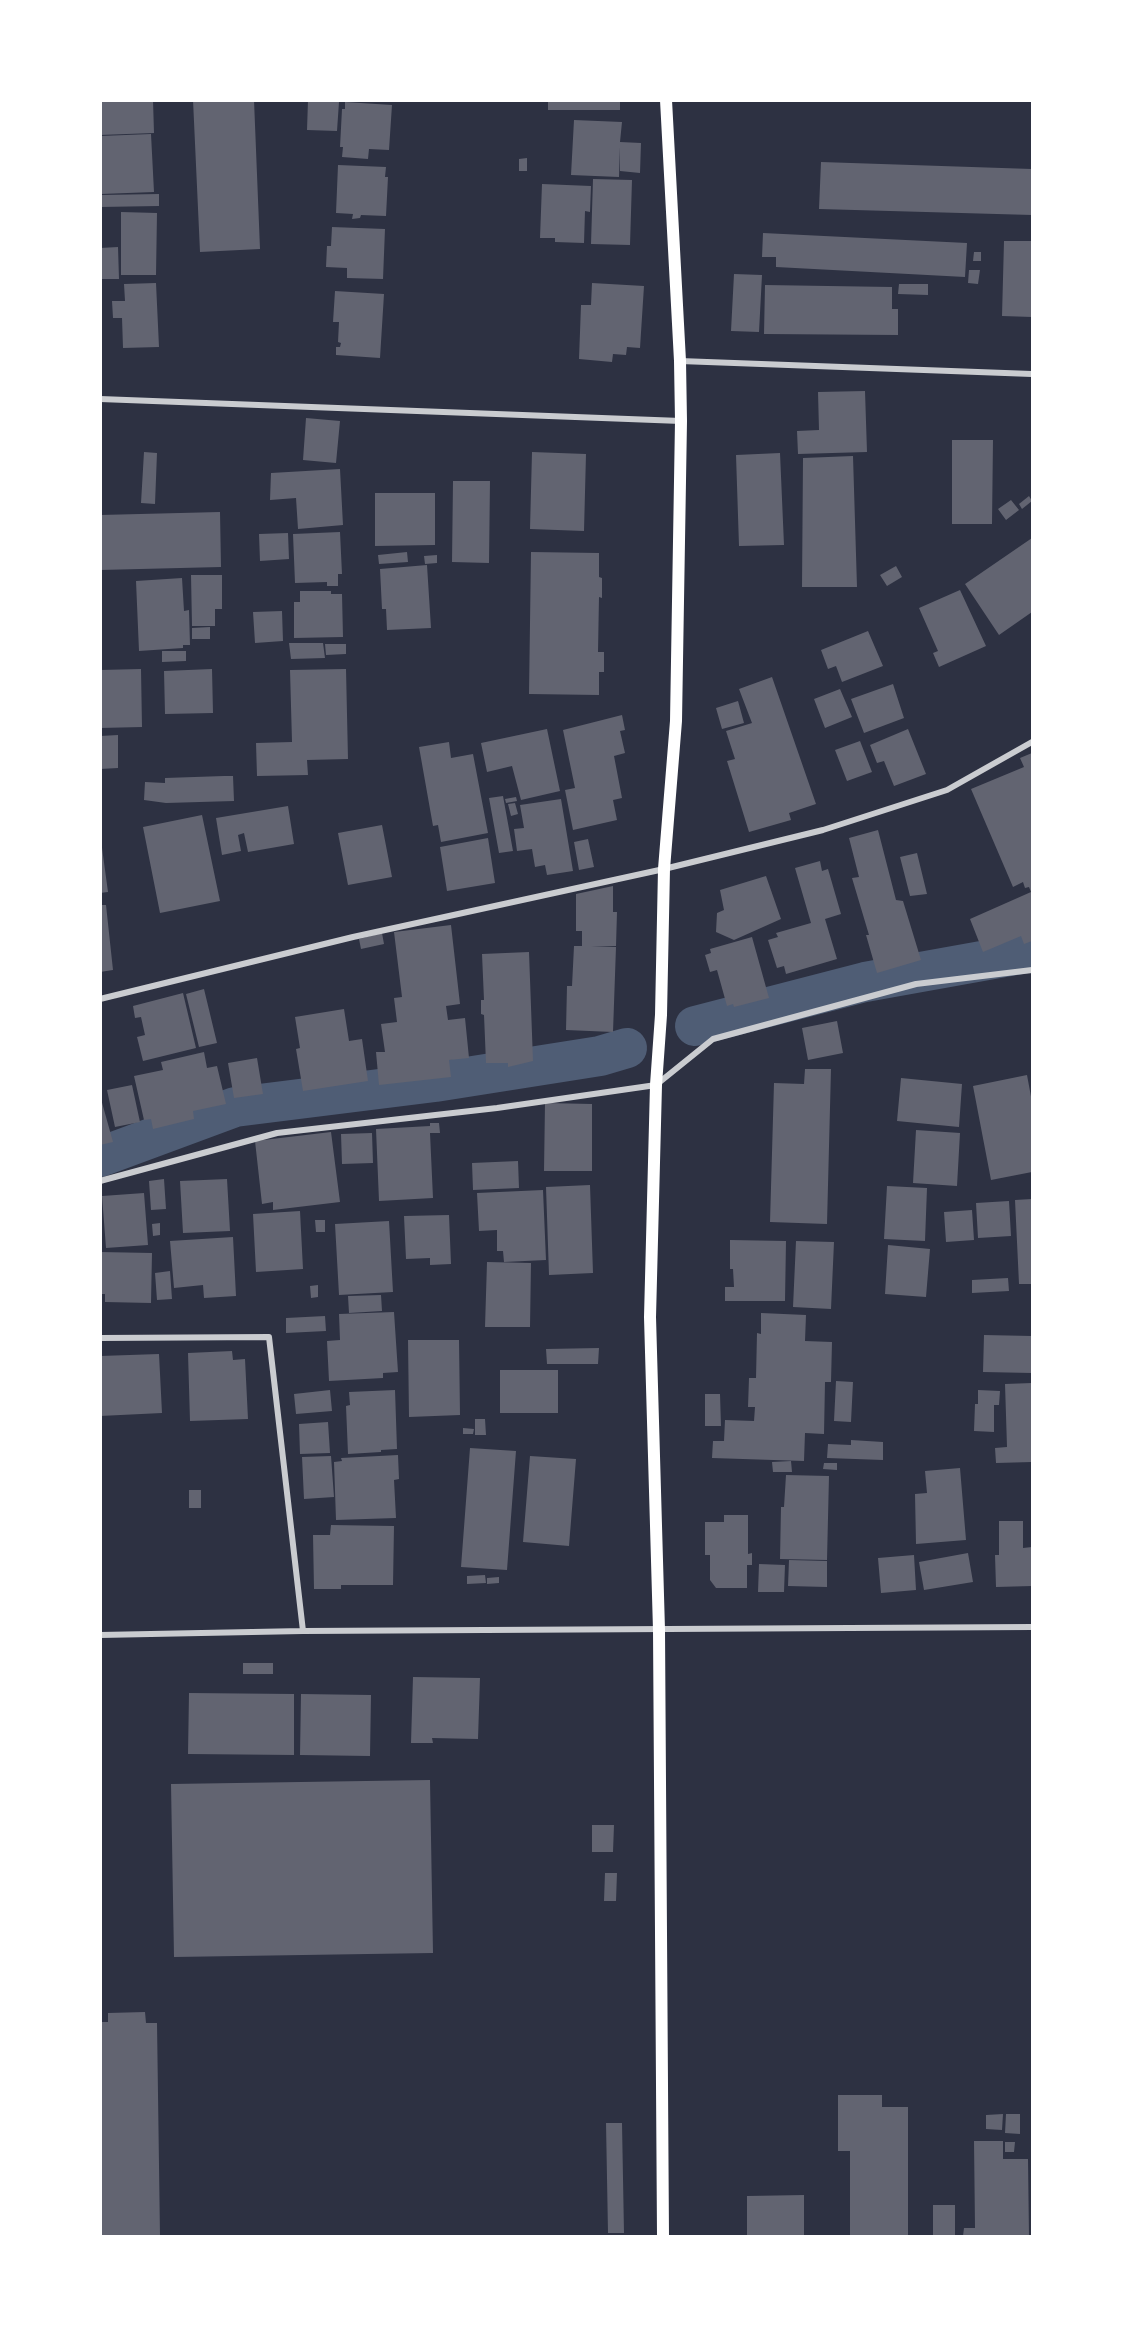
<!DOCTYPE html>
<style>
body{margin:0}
#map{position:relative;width:1133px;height:2337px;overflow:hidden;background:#2d3142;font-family:Helvetica,sans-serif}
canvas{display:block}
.frame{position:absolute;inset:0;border:102px solid #fff;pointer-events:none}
</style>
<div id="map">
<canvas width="1133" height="2337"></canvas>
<div class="frame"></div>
</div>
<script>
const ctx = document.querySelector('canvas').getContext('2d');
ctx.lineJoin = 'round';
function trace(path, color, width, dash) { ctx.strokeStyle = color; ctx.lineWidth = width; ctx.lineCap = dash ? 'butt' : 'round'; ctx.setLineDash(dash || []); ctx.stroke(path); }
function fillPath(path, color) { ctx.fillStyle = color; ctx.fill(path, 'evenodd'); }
trace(new Path2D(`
 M695 1026 865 982 1032 952
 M100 1157 235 1107 435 1082 600 1056 627 1048`), '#4f5d75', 40);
fillPath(new Path2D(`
 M100 100H153L154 133 100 135Z
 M193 100H254L260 249 200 252Z
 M308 100 339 102 337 131 307 130Z
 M548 100H620V110H548Z
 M345 102 392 105 389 150 369 149 368 159 342 157 343 147H340L342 109H345Z
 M574 120 622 122 620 142 641 143 640 173 620 171V147L619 177 571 175Z
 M151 134 154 192 101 194 100 136Z
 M527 158V171H519V159Z
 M821 162 1032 169V215L819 209Z
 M338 165 386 167 385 177H388L386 216 361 215 360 218 352 219 353 214 336 213Z
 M593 179 632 180 630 245 591 244Z
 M542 184 591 186 590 212 585 211 584 243 555 242V238H540Z
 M159 194V206L100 207V195Z
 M121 212 157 213 156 275H121Z
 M332 227 385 229 383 279 347 278V268L326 267 327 246H331Z
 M763 233 967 243 965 277 776 267V257H762Z
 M1004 241H1032V317L1002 316Z
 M118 247 119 279H100V248Z
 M974 252H981V261H973Z
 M969 270H980L978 284 968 283Z
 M734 274 762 275 759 332 731 331Z
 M156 283 159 347 123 348 122 318H113L112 301H125L124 284Z
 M592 283 644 286 640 348 627 347 626 355 613 354 612 362 579 359 581 305H591Z
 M899 284H928V295L898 294Z
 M765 285 892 287V309H898V335L764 334Z
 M335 291 384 294 380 358 336 355V347H340L341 343 338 342 339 322H333Z
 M865 391 867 452 798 454 797 431 819 430 818 392Z
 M306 418 340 421 336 463 303 460Z
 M952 440H993L992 524H952Z
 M144 452 157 453 155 504 141 503Z
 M532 452 586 454 584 531 530 529Z
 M780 453 784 545 739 546 736 455Z
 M853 456 857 587H802L803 458Z
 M340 469 343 525 298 529 296 498 270 500 271 473Z
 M453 481H490L489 563 452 562Z
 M375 493H435V545L375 546Z
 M1029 496 1032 501 1022 509 1019 504Z
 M1011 500 1019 510 1006 520 998 509Z
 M220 512 221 567 100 570V515Z
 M340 532 342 574H338V586H327V582L295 583 293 534Z
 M288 533 289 559 260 561 259 534Z
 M1032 538V612L999 635 965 584Z
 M407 552 408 562 379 564 378 555Z
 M531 552 599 553V577L602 578V598L599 597 598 652H604V672H599V695L529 694Z
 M437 555V563L425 564 424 556Z
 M427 565 431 628 387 630 386 609H382L380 569Z
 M896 566 902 577 887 586 880 575Z
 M191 575H222V609H215V626H192Z
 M182 578 184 611 189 610 190 645H183V648L139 651 136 581Z
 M960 590 986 646 939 667 933 653 938 651 919 608Z
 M300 591H331V594H342L343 637 294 638V602H300Z
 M282 611 283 641 255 643 253 612Z
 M210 627V639H192V628Z
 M868 631 883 666 842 682 836 666 828 669 821 650Z
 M289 643H323L325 658 291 659Z
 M325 644H346V654L326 655Z
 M162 651H186V661L162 662Z
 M141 669 142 727 100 728V670Z
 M212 669 213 713 165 714 164 671Z
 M346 669 348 759 307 760 308 775 257 776 256 743 292 742 290 670Z
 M772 677 816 804 789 813 791 820 749 832 727 761 735 759 726 731 752 723 739 689Z
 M893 684 904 718 864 733 851 699Z
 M840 689 852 717 825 728 814 699Z
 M738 701 744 723 722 729 716 708Z
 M622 715 625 730 620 731 625 753 614 756 622 798 613 800 617 820 573 830 565 790 575 788 563 730Z
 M547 729 560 791 521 800 512 766 487 772 481 743Z
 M908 729 926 774 894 786 884 761 877 763 870 745Z
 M118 735V768L100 769V736Z
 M860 741 872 772 847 781 835 750Z
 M449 742 451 758 473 754 488 833 441 842 438 825 433 826 419 747Z
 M1032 753V941L1024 944 1021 936 983 952 970 919 1031 892 1029 887 1025 888 1023 882 1013 887 971 789 1024 767 1020 758Z
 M224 776H233L234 801 166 803 144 800 145 782 165 783V778Z
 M503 796 513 851 499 853 489 798Z
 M516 797 517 801 506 803 505 799Z
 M561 799 573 871 547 875 545 865 535 867 532 849 517 851 514 829 524 828 520 805Z
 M515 803 518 814 511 816 508 804Z
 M288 806 294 844 248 852 244 833 238 835 241 851 222 855 216 818Z
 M202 815 220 901 160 913 143 827Z
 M382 825 392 877 348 885 338 833Z
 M878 830 896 900 903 901 921 960 877 973 866 935H869L852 878 859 877 849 838Z
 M100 833 108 892 100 893Z
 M488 838 495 883 447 891 440 847Z
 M588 839 594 867 579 870 574 842Z
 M917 853 927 894 910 896 900 857Z
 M820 861 822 871 828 869 841 914 825 919 837 959 786 974 784 966 777 968 768 940 778 937 776 933 811 923 795 868Z
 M766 876 781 919 734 940 716 932 717 913 724 910 720 890Z
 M613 886V912H617L616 946H591L616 947 613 1032 566 1030 567 986H572L574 946H582V931H576V894Z
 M100 905H106L113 970 100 972Z
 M451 925 460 1004 446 1006 448 1020 465 1018 469 1058 449 1060 451 1077 379 1085 376 1052H385L381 1024 397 1022 394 998 402 997 394 932Z
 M382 933 384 944 361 949 359 939Z
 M752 937 769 998 734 1007 733 1004 727 1006 717 970 710 972 705 955 711 953 710 949Z
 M529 952 533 1061 508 1067V1063H486L484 1015 481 1014V1000H484L482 954Z
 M204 989 217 1043 199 1047 186 994Z
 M183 993 196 1048 143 1061 137 1037 145 1035 141 1017 135 1018 133 1006Z
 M344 1009 349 1041 362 1039 368 1081 303 1091 296 1049 300 1048 295 1017Z
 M837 1021 843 1053 808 1060 802 1028Z
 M204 1052 207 1068 217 1066 226 1104 193 1111 194 1119 153 1129 151 1119 144 1120 134 1076 163 1070 161 1062Z
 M257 1058 263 1094 234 1098 228 1063Z
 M805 1069H831L827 1224 770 1222 774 1083 804 1084Z
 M1027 1075 1032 1102V1172L991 1180 973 1086Z
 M901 1078 962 1084 959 1127 897 1121Z
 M132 1085 140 1122 115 1127 107 1090Z
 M101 1099 113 1142 100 1145V1100Z
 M545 1103 592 1104V1171H544Z
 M430 1123H439L440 1133H430L433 1198 379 1201 376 1129 430 1126Z
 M916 1130 960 1133 957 1186 913 1183Z
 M331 1132 340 1202 273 1210V1202L262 1204 255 1141Z
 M372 1133 373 1163 342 1164 341 1134Z
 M518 1161 519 1188 473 1190 472 1163Z
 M164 1179 166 1209 151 1210 149 1181Z
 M227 1179 230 1231 183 1233 180 1181Z
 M590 1185 593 1273 549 1275 546 1187Z
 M887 1186 927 1188 925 1241 884 1239Z
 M543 1190 546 1260 504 1262 503 1251H497V1230L479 1231 477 1193Z
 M144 1193 148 1245 106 1248 102 1196Z
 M1032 1199V1284H1019L1015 1200Z
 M1009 1201 1011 1236 978 1238 976 1203Z
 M972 1210 974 1240 946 1242 944 1212Z
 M300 1211 303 1269 256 1272 253 1214Z
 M449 1215 451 1264 430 1265V1258L406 1259 404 1216Z
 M315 1220H325V1232H316Z
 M389 1221 393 1292 339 1295 335 1224Z
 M160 1223V1235L153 1236 152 1224Z
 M233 1237 236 1296 204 1298 203 1285 174 1288 170 1241Z
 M730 1240 786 1241 785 1301H725V1287H734L733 1269H730Z
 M796 1241 834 1242 831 1309 793 1307Z
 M888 1245 930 1249 926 1297 885 1294Z
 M100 1252 152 1253 151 1303 105 1302V1294H100Z
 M487 1262 531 1263 530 1327H485Z
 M170 1271 172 1299 157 1300 155 1273Z
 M1008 1278 1009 1291 972 1293V1280Z
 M318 1285V1297L311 1298 310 1286Z
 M381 1295 382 1311 349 1313 348 1296Z
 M394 1312 398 1372 383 1373V1378L329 1381 327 1341 340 1340 339 1314Z
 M761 1313 806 1315 805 1341 832 1342 831 1382H825L824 1434 805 1433 804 1461 712 1458 713 1441H724L725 1420 754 1421 755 1407H748L749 1378H756L757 1333 761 1334Z
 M325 1316 326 1331 286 1333V1318Z
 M984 1335 1032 1336V1373L983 1372Z
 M408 1340H459L460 1415 409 1417Z
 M599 1348 598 1364H547L546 1349Z
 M232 1351 233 1360 245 1359 248 1419 190 1421 188 1353Z
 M159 1354 162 1413 100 1416V1356Z
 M500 1370H558V1413H500Z
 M836 1381 853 1382 851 1422 834 1421Z
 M1032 1383V1462L996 1463 995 1448 1007 1447 1005 1384Z
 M330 1390 332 1411 296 1414 294 1394Z
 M395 1390 397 1449 381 1450V1452L348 1454 346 1406 350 1405 349 1392Z
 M978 1390 1000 1391 999 1405H994V1432L974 1431 975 1404H978Z
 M705 1394H720L721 1426H705Z
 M475 1419H485L486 1435H475Z
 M328 1422 330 1453 300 1454 299 1424Z
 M463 1428 474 1429 473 1434H463Z
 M851 1440 883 1442V1460L827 1458 828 1444 851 1445Z
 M470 1448 516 1451 507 1570 461 1567Z
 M398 1455 399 1479 394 1480 396 1518 336 1520 334 1462 342 1461 341 1458Z
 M331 1456 334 1497 304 1499 302 1457Z
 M530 1456 576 1459 569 1546 523 1542Z
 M791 1461 792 1472H773L772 1462Z
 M824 1463H837V1470L823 1469Z
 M960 1468 966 1540 916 1544 915 1494 927 1493 925 1471Z
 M786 1475 829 1476 827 1560 780 1559 781 1507H784Z
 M189 1490H201V1508H189Z
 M724 1515H748V1554L752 1553V1565H747V1588H716L710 1580V1555H705V1522H724Z
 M999 1521H1023V1548L1032 1547V1586L996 1587 995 1555H999Z
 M331 1525 394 1526 393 1585H341V1589H314L313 1535H330Z
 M968 1553 973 1582 924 1590 919 1562Z
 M914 1555 916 1590 881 1593 878 1558Z
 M789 1560 827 1561V1587L788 1586Z
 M759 1564 785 1565 784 1592H758Z
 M485 1575 486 1583 467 1584V1576Z
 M499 1577V1583L487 1584V1578Z
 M243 1663H273V1674H243Z
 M413 1677 480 1678 478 1739 432 1738 433 1743H411Z
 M189 1693 294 1694V1755L188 1754Z
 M301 1694 371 1695 370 1756 300 1755Z
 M430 1780 433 1953 174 1957 171 1784Z
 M592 1825H614L613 1852H592Z
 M605 1873H617L616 1901H604Z
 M145 2012 146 2023H157L160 2236H100V2022H108V2013Z
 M838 2095H882V2107H908V2236H850V2151H838Z
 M1003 2114 1002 2130 986 2129V2115Z
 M1006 2114H1020V2134L1005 2133Z
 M606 2123H622L624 2233H608Z
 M974 2141H1003V2159H1028L1029 2236H963L964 2228H975Z
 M1005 2142H1015L1014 2152H1005Z
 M804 2195V2236H747V2196Z
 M933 2205H955V2236H933Z`), '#626471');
trace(new Path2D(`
 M680 361 1032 374
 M100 399 681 421
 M100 999 353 937 664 869 823 830 947 790 1032 742
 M100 1181 277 1133 497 1108 656 1085 713 1039 916 984 1032 970
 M100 1338 269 1337 303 1631
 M100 1635 303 1631 1032 1627`), '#caccd0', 6);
trace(new Path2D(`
 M663 2236 659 1630 650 1317 656 1085 661 1015 664 869 676 721 681 421 680 361 666 100`), '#fff', 12);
</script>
